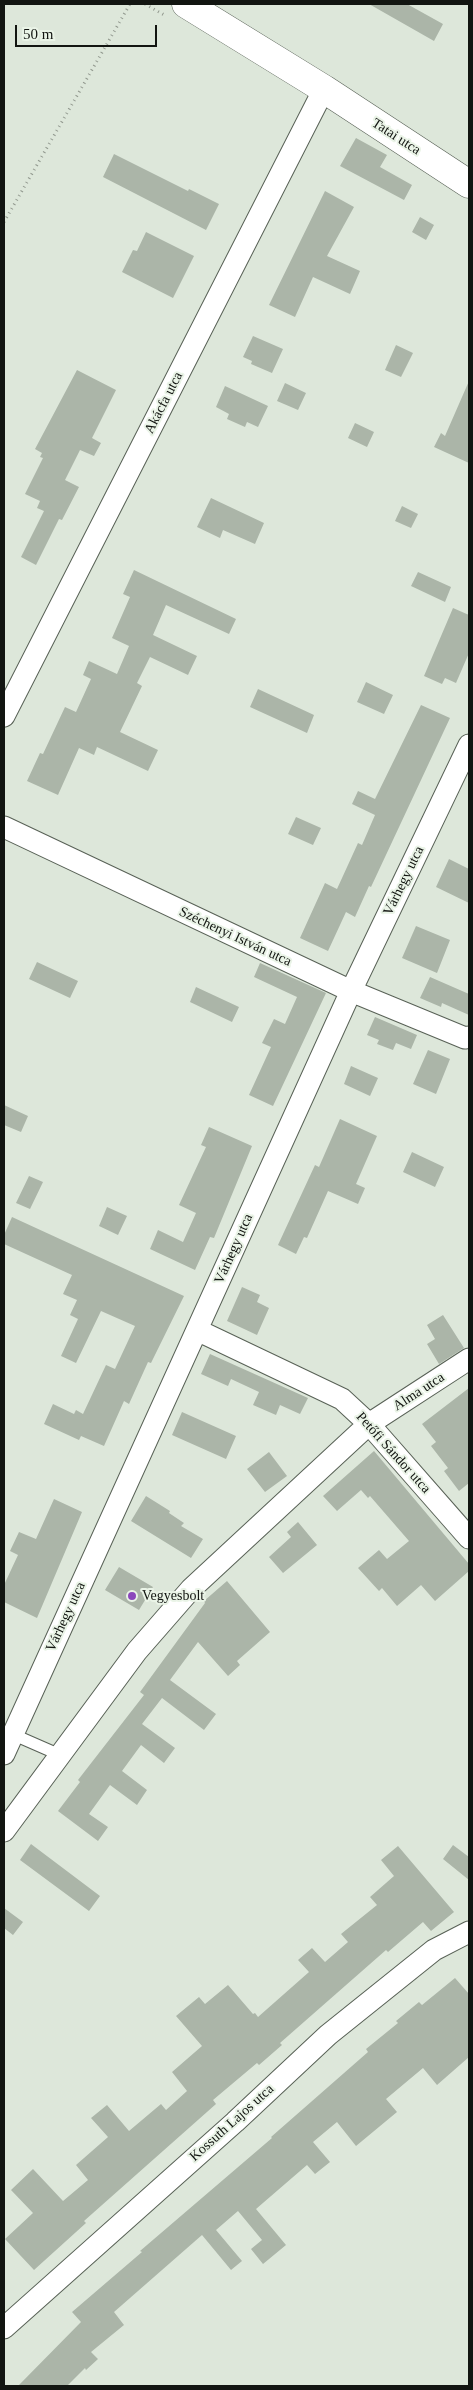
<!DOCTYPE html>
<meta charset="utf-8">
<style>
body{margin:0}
#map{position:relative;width:473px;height:2390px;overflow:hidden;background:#dde7da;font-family:Georgia,serif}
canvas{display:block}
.frame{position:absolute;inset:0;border:5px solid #121511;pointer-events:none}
.scale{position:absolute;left:15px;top:25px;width:142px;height:22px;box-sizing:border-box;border:2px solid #121511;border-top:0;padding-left:6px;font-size:15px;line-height:18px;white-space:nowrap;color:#121511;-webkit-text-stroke:4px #eaf4e7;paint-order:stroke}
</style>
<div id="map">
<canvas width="473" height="2390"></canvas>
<div class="frame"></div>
<div class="scale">50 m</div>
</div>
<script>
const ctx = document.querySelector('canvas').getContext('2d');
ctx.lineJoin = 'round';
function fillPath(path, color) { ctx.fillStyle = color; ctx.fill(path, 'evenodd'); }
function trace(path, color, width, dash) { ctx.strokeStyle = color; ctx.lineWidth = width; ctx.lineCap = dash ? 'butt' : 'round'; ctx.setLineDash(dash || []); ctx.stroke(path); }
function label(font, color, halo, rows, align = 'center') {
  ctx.font = font + ' Georgia,serif'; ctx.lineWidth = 4; ctx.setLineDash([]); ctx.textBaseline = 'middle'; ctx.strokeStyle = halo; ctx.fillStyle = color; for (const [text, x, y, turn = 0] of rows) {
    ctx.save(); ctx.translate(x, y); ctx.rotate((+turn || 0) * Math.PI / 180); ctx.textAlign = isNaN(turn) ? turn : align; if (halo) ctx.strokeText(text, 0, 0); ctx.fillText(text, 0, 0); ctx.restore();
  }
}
fillPath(new Path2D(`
 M369 4H407L443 24 434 41Z
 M356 138 387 155 380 167 412 185 404 200 340 166Z
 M114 154 188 191 189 189 219 204 206 230 103 177Z
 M325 191 354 207 327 256 360 271 350 294 313 277 295 317 269 305Z
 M420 217 434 225 426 240 412 232Z
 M146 232 194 256 173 298 122 272 133 250 137 251Z
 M253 336 283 349 272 373 251 364 252 361 243 357Z
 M396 345 413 353 401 377 385 370Z
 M77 370 116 390 92 438 101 443 94 456 80 450 65 480 79 487 62 520 59 519 36 565 21 557 44 511 37 508 40 501 25 494 43 458 40 457 42 453 35 449Z
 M469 381V463L434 447 441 433 445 436Z
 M285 383 306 393 298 410 277 401Z
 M225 386 268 406 258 427 247 422 245 427 227 419 229 414 216 407Z
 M355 423 374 432 367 447 348 438Z
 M211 498 264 523 255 544 223 530 220 538 197 527Z
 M402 506 418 514 411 528 395 521Z
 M134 570 236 619 229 634 166 605 153 635 197 656 188 675 150 657 137 683 142 686 120 732 158 750 148 771 97 747 94 755 79 748 58 795 27 781 40 753 43 754 65 707 76 712 91 679 83 675 89 661 117 674 129 646 112 638 130 597 123 594Z
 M418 572 451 587 445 602 411 586Z
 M453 608 469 615V653L456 683 445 678 442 684 424 676Z
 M366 682 393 695 384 714 357 702Z
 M258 689 314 715 307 733 250 707Z
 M421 705 450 718 371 887 369 886 355 917 346 912 328 951 300 938 325 883 337 889 358 843 362 845 375 815 352 804 358 791 375 799Z
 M296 817 321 828 313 845 288 834Z
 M449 859 469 869V903L436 887Z
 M416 926 450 940 437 973 402 958Z
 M37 962 78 981 70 998 29 979Z
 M260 963 326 993 273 1106 249 1095 271 1047 262 1043 274 1019 285 1024 297 997 254 977Z
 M430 977 469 994V1015L442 1003 441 1007 420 998Z
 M196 987 239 1007 232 1022 190 1002Z
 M375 1017 417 1035 411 1049 396 1043 393 1050 377 1044 379 1040 367 1035Z
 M428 1050 450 1059 436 1094 413 1084Z
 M351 1066 378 1078 370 1096 344 1084Z
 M4 1105 28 1116 21 1132 4 1125Z
 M340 1119 377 1136 356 1184 365 1188 358 1204 328 1191 307 1238 304 1237 296 1254 278 1245 315 1165 319 1167Z
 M209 1127 252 1146 214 1238 210 1237 195 1270 150 1249 158 1230 183 1242 196 1213 179 1205 206 1147 201 1145Z
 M412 1152 444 1167 435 1187 403 1172Z
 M29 1176 43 1182 30 1209 16 1203Z
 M107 1207 127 1216 118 1235 99 1226Z
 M12 1217 184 1296 151 1363 148 1362 129 1404 124 1401 104 1446 81 1436 79 1440 44 1424 53 1404 74 1414 76 1410 83 1414 106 1365 115 1369 135 1326 101 1311 76 1363 61 1356 78 1319 70 1315 77 1300 63 1294 72 1275 4 1244V1235Z
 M242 1287 260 1295 257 1302 269 1308 257 1335 227 1321Z
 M443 1315 464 1348 439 1364 427 1344 435 1339 427 1325Z
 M210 1354 308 1398 300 1414 280 1405 276 1415 253 1405 259 1392 231 1379 228 1386 201 1374Z
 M469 1388V1483L459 1491 444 1471 448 1468 431 1446 436 1442 422 1424Z
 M182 1412 236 1436 226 1459 172 1435Z
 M374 1451 469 1564V1571L435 1601 421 1585 397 1606 382 1588 379 1591 358 1568 379 1550 387 1559 409 1541 370 1496 368 1498 361 1490 337 1511 323 1496Z
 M269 1452 287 1476 265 1492 247 1469Z
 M146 1496 170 1511 169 1513 184 1523 181 1526 203 1539 191 1558 131 1521Z
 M54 1499 82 1512 37 1618 4 1602V1585L18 1555 10 1551 19 1532 36 1539Z
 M298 1522 317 1545 283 1573 269 1557 291 1537 287 1532Z
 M119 1567 153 1587 139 1610 105 1590Z
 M227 1581 270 1632 237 1661 240 1665 228 1676 198 1642 170 1680 216 1714 204 1730 162 1698 142 1724 175 1748 164 1763 141 1745 122 1771 147 1790 137 1805 110 1785 89 1814 108 1827 98 1841 58 1811 80 1782 78 1780 144 1695 140 1692 205 1603 204 1601Z
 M31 1844 100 1896 89 1911 20 1860Z
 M453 1845 469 1857V1880L443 1859Z
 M398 1846 454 1912 431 1931 423 1922 388 1952 386 1950 280 2043 282 2045 259 2065 257 2063 213 2100 216 2104 84 2221 86 2223 34 2270 5 2239 33 2213 11 2190 33 2169 63 2201 88 2180 76 2165 108 2137 91 2118 107 2105 129 2131 161 2104 166 2110 187 2091 172 2072 202 2046 176 2016 199 1997 205 2004 228 1985 253 2014 255 2013 258 2017 309 1972 298 1960 312 1948 325 1962 348 1942 341 1934 377 1905 370 1897 394 1876 381 1860Z
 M4 1908 23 1922 13 1935 4 1928Z
 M455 1978 469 1994V2057L437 2085 423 2068 386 2099 397 2112 356 2146 337 2122 313 2142 330 2162 315 2174 307 2165 256 2209 286 2245 263 2264 251 2249 262 2240 238 2211 216 2230 242 2261 231 2270 202 2235 114 2312 124 2325 91 2352 98 2359 86 2370 85 2368 67 2386H18L81 2322 72 2312 142 2252 140 2251 272 2138 271 2137 368 2052 366 2049 398 2023 396 2021 419 2002 422 2005Z`), '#abb5a8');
const lane = new Path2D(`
 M12 1734 60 1755`);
const street = new Path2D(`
 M4 716 324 89
 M4 827 351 991 465 1038 469 1037
 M197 1330 342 1399 369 1424 469 1538
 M4 1754 351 991 469 745
 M4 1831 137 1651 191 1589 369 1424 469 1359
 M4 2328 235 2122 328 2035 434 1950 469 1932`);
const secondary = new Path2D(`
 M186 4 324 89 469 184`);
trace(lane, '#586156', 13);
trace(street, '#586156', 23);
trace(secondary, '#586156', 29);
trace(new Path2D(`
 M145 4 166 16
 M4 222 130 4`), '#92998f', 3, [1, 4]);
trace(lane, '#fff', 11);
trace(street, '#fff', 21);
trace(secondary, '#fff', 28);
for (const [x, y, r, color] of [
 [132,1596,5,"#8b48bc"]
]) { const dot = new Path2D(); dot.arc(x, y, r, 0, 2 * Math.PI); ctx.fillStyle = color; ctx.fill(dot); trace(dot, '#eaf4e7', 2); }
label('14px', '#121511', '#eaf4e7', [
 ["Tatai utca",396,137,33],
 ["Akácfa utca",164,403,-63],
 ["Várhegy utca",404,881,-64],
 ["Széchenyi István utca",235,937,25],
 ["Várhegy utca",234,1249,-66],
 ["Alma utca",419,1392,-33],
 ["Petőfi Sándor utca",393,1453,48],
 ["Várhegy utca",66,1617,-65],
 ["Kossuth Lajos utca",232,2123,-42]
]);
label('14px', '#121511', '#eaf4e7', [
 ["Vegyesbolt",142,1596]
], 'left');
</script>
